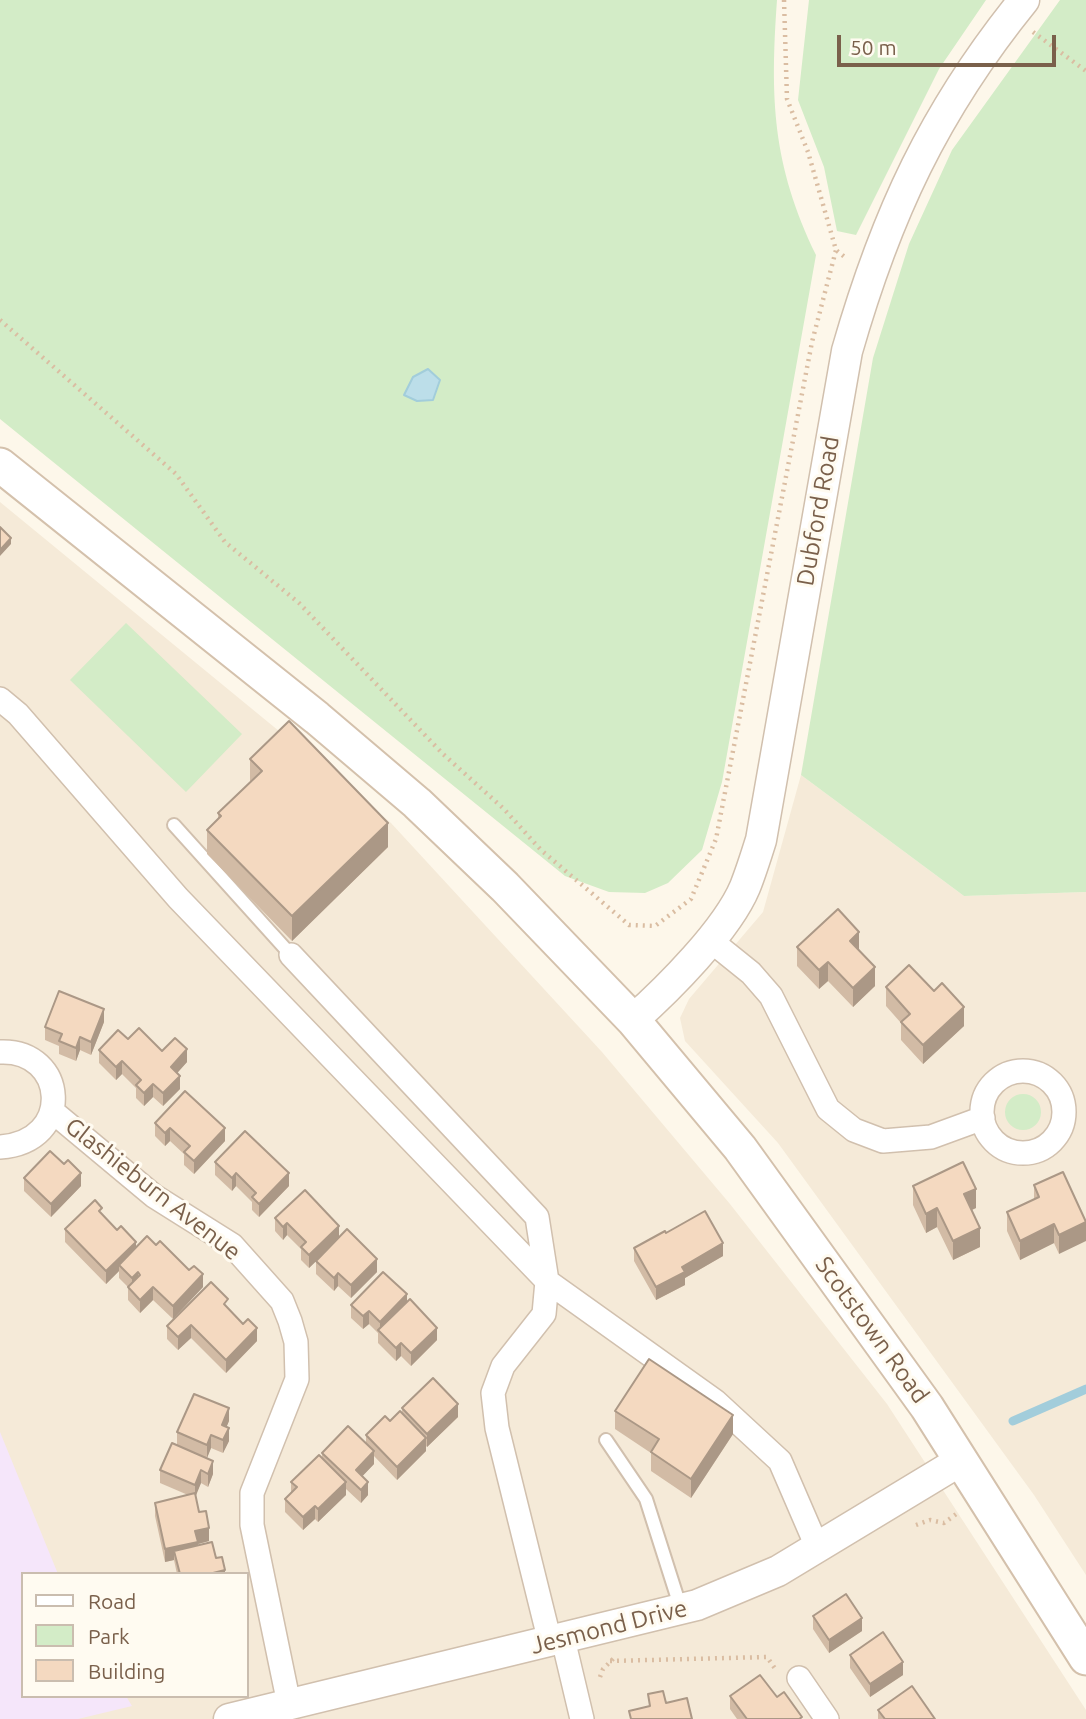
<!DOCTYPE html>
<style>
body{margin:0}
#map{position:relative;width:1086px;height:1719px;overflow:hidden;background:#fdf7ea;font-family:Ubuntu,sans-serif}
canvas{display:block}
.legend{position:absolute;left:21px;top:1572px;width:228px;height:126px;box-sizing:border-box;background:#fffbf1;border:2px solid #cabdaf;margin:0;padding:9px 12px;list-style:none;font-size:21px;color:#7a604b}
.legend li{display:flex;align-items:center;gap:14px;height:35px}
.legend b{width:35px;border:2px solid #cabdaf}
.scale{position:absolute;left:837px;top:35px;width:219px;height:32px;box-sizing:border-box;border:4px solid #7a604b;border-top:0;padding-left:9px;font-size:21px;line-height:24px;white-space:nowrap;color:#7a604b;-webkit-text-stroke:5px #fffbf1;paint-order:stroke}
</style>
<div id="map">
<canvas width="1086" height="1719"></canvas>
<ul class="legend">
<li><b style="height:9px;background:#fff"></b>Road</li>
<li><b style="height:19px;background:#d3ecc7"></b>Park</li>
<li><b style="height:19px;background:#f4d9c0"></b>Building</li>
</ul>
<div class="scale">50 m</div>
</div>
<script>
const ctx = document.querySelector('canvas').getContext('2d');
ctx.lineJoin = 'round';
function fillPath(path, color) { ctx.fillStyle = color; ctx.fill(path, 'evenodd'); }
function trace(path, color, width, dash) { ctx.strokeStyle = color; ctx.lineWidth = width; ctx.lineCap = dash ? 'butt' : 'round'; ctx.setLineDash(dash || []); ctx.stroke(path); }
function label(font, color, halo, rows, align = 'center') {
  ctx.font = font + ' Ubuntu,sans-serif'; ctx.lineWidth = 6; ctx.setLineDash([]); ctx.textBaseline = 'middle'; ctx.strokeStyle = halo; ctx.fillStyle = color; for (const [text, x, y, turn = 0] of rows) {
    ctx.save(); ctx.translate(x, y); ctx.rotate((+turn || 0) * Math.PI / 180); ctx.textAlign = isNaN(turn) ? turn : align; if (halo) ctx.strokeText(text, 0, 0); ctx.fillText(text, 0, 0); ctx.restore();
  }
}
fillPath(new Path2D(`
 M0 502 391 823 602 1052 730 1204 887 1404 1086 1710V1719H0ZM23 1574H247V1696H23Z
 M801 775 964 896 1086 892V1575L1034 1495 778 1143 685 1041 680 1018 689 999 763 912Z`), '#f5ead8');
fillPath(new Path2D(`
 M0 1432 58 1574H23V1696H126L132 1706 78 1719H0Z`), '#f5e6fa');
fillPath(new Path2D(`
 M0 0H777C770 98 772 164 816 255L722 782 702 850 668 883 645 893 609 892 565 876 0 419Z
 M809 0H986L939 69 856 235 837 231 824 167 798 100Z
 M1060 0H1086V892L964 896 801 775 873 358 909 244 952 150Z
 M126 623 242 734 186 792 70 680Z
 M1005 1112a18 18 0 1 1 36 0a18 18 0 1 1-36 0Z`), '#d3ecc7');
const water = new Path2D(`
 M428 369 440 380 433 400 417 401 404 395 413 377Z`);
fillPath(water, '#bcdee9');
trace(water, '#a2cddb', 2);
trace(new Path2D(`
 M1013 1421 1086 1389`), '#a2cddb', 9);
const service = new Path2D(`
 M174 825 291 955
 M606 1440 646 1499 681 1609`);
const minor = new Path2D(`
 M0 699 18 714 178 898 547 1281 715 1401 780 1461 818 1549
 M710 940 751 973 771 996 828 1109 854 1130 883 1141 931 1137 983 1118
 M291 955 537 1217 547 1281 544 1314 503 1366 493 1393 497 1428 550 1642
 M0 1052C67 1049 75 1142 0 1147
 M982 1112a41 41 0 1 1 82 0a41 41 0 1 1-82 0Z
 M52 1111 154 1196 232 1245 282 1301 290 1321 296 1342 297 1379 252 1493V1525L289 1704
 M563 1639 582 1719
 M799 1678 827 1719`);
const tertiary = new Path2D(`
 M633 1020C668 989 727 930 745 887 751 872 756 856 761 840L847 351C886 215 934 111 1024 0
 M229 1719 697 1605 778 1571 960 1461`);
const secondary = new Path2D(`
 M0 465 317 718 417 803 505 887 633 1020 740 1148 927 1407 1086 1658`);
trace(service, '#d1c0ae', 16);
trace(minor, '#d1c0ae', 26);
trace(tertiary, '#d1c0ae', 33);
trace(secondary, '#d4c1ac', 37);
trace(new Path2D(`
 M784 0 787 99 808 152 836 250 847 259
 M1033 32 1086 71
 M0 320 176 474 225 542 299 603 443 754 504 809 541 850 629 925 655 926 691 899 716 839 812 342 836 250
 M916 1525 930 1520 944 1523 959 1512
 M610 1661 767 1657 776 1670
 M600 1677 603 1669 615 1657`), '#dabda2', 4.5, [2, 5]);
trace(service, '#fff', 12);
trace(minor, '#fff', 23);
trace(tertiary, '#fff', 30);
trace(secondary, '#fff', 33);
fillPath(new Path2D(`
 M250 759 388 847 292 941 207 854V830L218 819V813L250 782Z
 M797 947 859 950 875 986 853 1007 828 981 819 989 797 966Z
 M886 987 964 1026 923 1064 901 1040V1023L886 1006Z
 M104 1022 91 1055 80 1050 76 1061 59 1054V1046L45 1040V1027Z
 M128 1039 162 1051 187 1062 177 1073 180 1089 163 1106 153 1097 144 1106 136 1098V1088L122 1074 116 1080 99 1063V1050Z
 M155 1123 225 1141 194 1174 184 1165V1154L170 1141 165 1146 155 1136Z
 M215 1162 289 1186 259 1217 252 1210V1202L236 1186 232 1191 215 1175Z
 M1063 1172 1059 1254 1054 1243 1020 1260 1007 1231V1212L1034 1199V1185Z
 M24 1178 81 1186 51 1217 24 1191Z
 M913 1186 976 1208 972 1210 980 1247 953 1260 937 1227 926 1233 913 1205Z
 M102 1214 117 1230 136 1247 203 1287 173 1319 153 1300 140 1313 128 1300V1287L119 1278V1271L106 1284 65 1242V1229Z
 M275 1218 339 1237 377 1272 351 1298 338 1286 334 1291 316 1274V1261L319 1258 309 1268 301 1260V1249L287 1235 283 1240 275 1231Z
 M666 1233 723 1256 685 1278V1285L656 1300 634 1261V1248Z
 M407 1302 437 1340 411 1366 401 1356 396 1361 378 1343V1333L369 1324 363 1329 351 1318V1305Z
 M228 1308 257 1341 226 1373 191 1338 178 1350 167 1339V1326Z
 M402 1408 458 1417 427 1447 426 1446V1451L397 1480 374 1456V1464L362 1476 368 1495 361 1503 346 1489V1495L318 1522 315 1519 303 1530 285 1512V1499L291 1493V1482L322 1457V1453L366 1443V1435L390 1421 402 1413Z
 M615 1411 733 1434 691 1498 651 1471V1453L615 1429Z
 M229 1421 226 1427 229 1441 223 1453 211 1448 207 1458 177 1445V1432Z
 M172 1443 213 1474 208 1487 201 1483 195 1496 199 1512 209 1541 198 1544V1545L216 1558 225 1574H177L174 1560 165 1562 155 1516V1503L188 1495 160 1483V1470Z
 M813 1616 862 1631 829 1653 813 1629Z
 M850 1655 903 1675 870 1697 850 1668Z
 M730 1696 777 1697 802 1719H737L730 1709Z
 M878 1710 935 1719H878Z`), '#d2bba5');
fillPath(new Path2D(`
 M11 538V544L0 556V550Z
 M388 823V847L292 941V916Z
 M859 932V951L850 941Z
 M828 962V981L819 989V970Z
 M875 967V986L853 1007V988Z
 M964 1007V1026L923 1064V1045Z
 M104 1009V1022L91 1055V1042Z
 M80 1037V1050L76 1061V1048Z
 M187 1049V1062L171 1080V1067Z
 M122 1061V1074L116 1080V1067Z
 M180 1076V1089L163 1106V1093Z
 M153 1084V1097L144 1106V1093Z
 M170 1128V1141L165 1146V1133Z
 M225 1128V1141L194 1174V1161Z
 M81 1173V1186L51 1217V1204Z
 M236 1173V1186L232 1191V1178Z
 M289 1173V1186L259 1217V1204Z
 M976 1189V1208L964 1213V1194Z
 M937 1208V1227L926 1233V1214Z
 M1086 1222V1241L1059 1254V1235Z
 M287 1223V1235L283 1240V1227Z
 M1054 1224V1243L1020 1260V1241Z
 M339 1226V1239L309 1268V1255Z
 M980 1228V1247L953 1260V1241Z
 M136 1242V1255L119 1265V1271L106 1284V1271Z
 M723 1243V1256L685 1278V1285L656 1300V1287L682 1267Z
 M377 1259V1272L351 1298V1285Z
 M138 1272V1285L132 1291V1278Z
 M338 1273V1286L334 1291V1278Z
 M203 1274V1287L173 1319V1306Z
 M153 1287V1300L140 1313V1300Z
 M407 1294V1307L380 1332V1322Z
 M369 1311V1324L363 1329V1316Z
 M191 1325V1338L178 1350V1337Z
 M257 1328V1341L226 1373V1360Z
 M437 1328V1340L411 1366V1353Z
 M401 1343V1356L396 1361V1348Z
 M458 1404V1417L427 1447V1434Z
 M229 1408V1421L222 1438V1425Z
 M733 1415V1434L691 1498V1479Z
 M229 1428V1441L223 1453V1440Z
 M211 1435V1448L207 1458V1445Z
 M426 1438V1451L397 1480V1467Z
 M374 1451V1464L356 1483V1470Z
 M213 1461V1474L208 1487V1474Z
 M201 1470V1483L195 1498V1485Z
 M346 1482V1495L318 1522V1509Z
 M368 1482V1495L361 1503V1490Z
 M315 1506V1519L303 1530V1517Z
 M209 1528V1541L198 1544V1555L174 1551V1560L165 1562V1549L195 1531Z
 M225 1570V1574H213V1573Z
 M862 1618V1631L829 1653V1640Z
 M903 1662V1675L870 1697V1684Z`), '#ab9886');
const building = new Path2D(`
 M0 527 11 538 0 550Z
 M289 721 388 823 292 916 207 830 221 816 218 813 262 771 250 759Z
 M838 909 859 932 850 941 875 967 853 988 828 962 819 970 797 947Z
 M909 965 934 991 942 983 964 1007 923 1045 901 1022 910 1014 886 987Z
 M59 991 104 1009 91 1042 80 1037 76 1048 59 1041 62 1034 45 1027Z
 M139 1028 162 1051 175 1038 187 1049 171 1067 180 1076 163 1093 153 1084 144 1093 136 1085 141 1080 122 1061 116 1067 99 1050 118 1030 128 1039Z
 M185 1091 225 1128 194 1161 184 1152 190 1146 170 1128 165 1133 155 1123Z
 M245 1131 289 1173 259 1204 252 1197 256 1193 236 1173 232 1178 215 1162Z
 M50 1151 64 1164 68 1160 81 1173 51 1204 24 1178Z
 M963 1162 976 1189 964 1194 980 1228 953 1241 937 1208 926 1214 913 1186Z
 M1063 1172 1086 1222 1059 1235 1054 1224 1020 1241 1007 1212 1039 1197 1034 1185Z
 M305 1190 339 1226 309 1255 301 1247 306 1242 287 1223 283 1227 275 1218Z
 M95 1200 102 1208 99 1211 117 1230 121 1226 136 1242 106 1271 65 1229Z
 M705 1211 723 1243 682 1267 685 1272 656 1287 634 1248 665 1231 666 1233Z
 M347 1229 377 1259 351 1285 338 1273 334 1278 316 1261Z
 M147 1236 156 1245 160 1241 189 1270 194 1266 203 1274 173 1306 153 1287 140 1300 128 1287 140 1275 138 1272 132 1278 119 1265Z
 M383 1272 407 1294 380 1322 369 1311 363 1316 351 1305Z
 M211 1282 228 1299 224 1304 243 1324 248 1319 257 1328 226 1360 191 1325 178 1337 167 1326Z
 M410 1299 437 1328 411 1353 401 1343 396 1348 378 1330Z
 M649 1359 733 1415 691 1479 651 1452 659 1439 615 1411Z
 M433 1378 458 1404 427 1434 402 1408Z
 M194 1394 229 1408 222 1425 229 1428 223 1440 211 1435 207 1445 177 1432Z
 M400 1411 426 1438 397 1467 366 1435 385 1416 390 1421Z
 M348 1426 374 1451 356 1470 368 1482 361 1490 322 1453Z
 M172 1443 213 1461 208 1474 201 1470 195 1485 160 1470Z
 M319 1455 346 1482 318 1509 315 1506 303 1517 285 1499 297 1487 291 1482Z
 M195 1493 199 1512 206 1511 209 1528 195 1531 198 1542 165 1549 155 1503Z
 M212 1542 216 1558 222 1557 225 1570 213 1573V1574H180L174 1551Z
 M846 1594 862 1618 829 1640 813 1616Z
 M883 1632 903 1662 870 1684 850 1655Z
 M760 1675 777 1697 784 1692 802 1717 799 1719H747L730 1696Z
 M912 1686 935 1719H885L878 1710Z
 M663 1691 666 1703 687 1698 692 1719H631L629 1711 650 1706 648 1694Z`);
fillPath(building, '#f4d9c0');
trace(building, '#ab9886', 2);
label('24px', '#7a604b', '#fffbf1', [
 ["Dubford Road",818,511,-80],
 ["Glashieburn Avenue",153,1189,38],
 ["Scotstown Road",872,1330,54],
 ["Jesmond Drive",609,1627,-14]
]);
</script>
